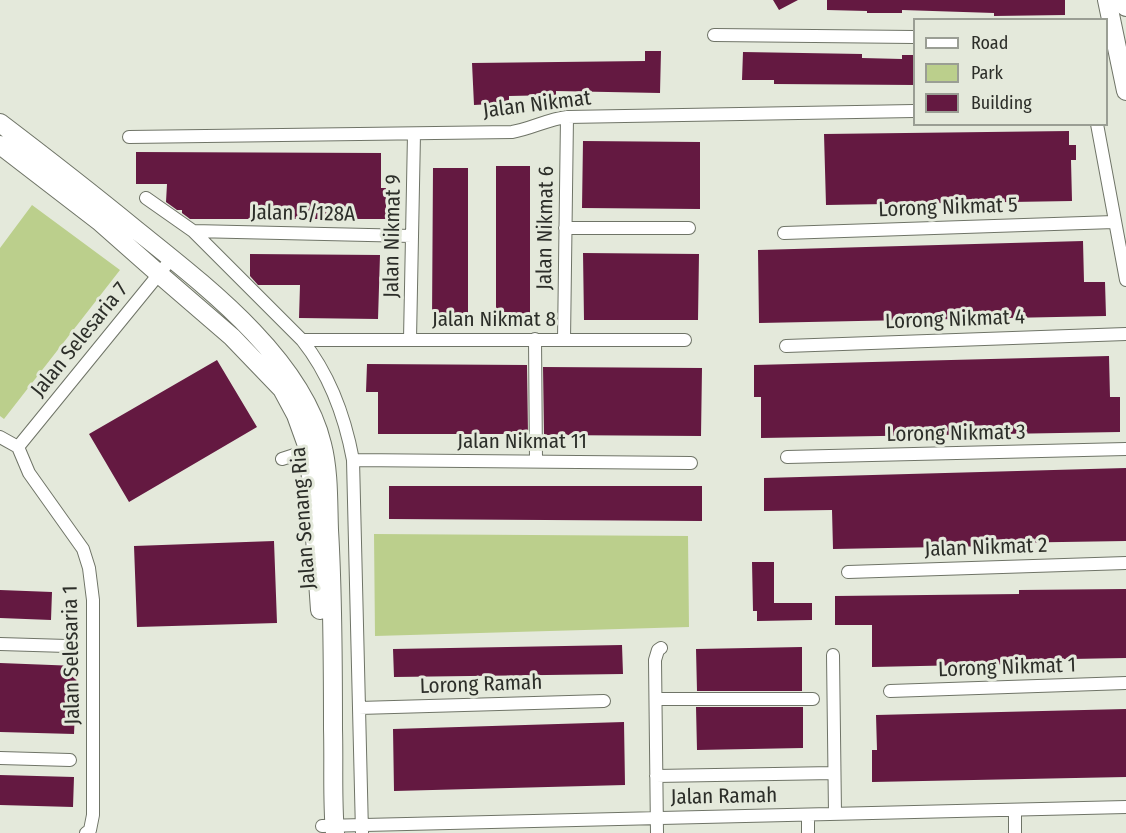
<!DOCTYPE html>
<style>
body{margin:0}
#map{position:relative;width:1126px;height:833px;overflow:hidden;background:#e4e9db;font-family:"Fira Sans Condensed",sans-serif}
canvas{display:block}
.legend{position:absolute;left:913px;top:18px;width:195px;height:108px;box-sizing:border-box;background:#e4e9db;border:2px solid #9a9e94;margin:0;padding:8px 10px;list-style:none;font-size:18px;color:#2c2e29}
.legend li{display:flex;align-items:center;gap:12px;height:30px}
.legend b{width:30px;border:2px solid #9a9e94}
</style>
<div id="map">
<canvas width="1126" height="833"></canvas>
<ul class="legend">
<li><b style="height:8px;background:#fff"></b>Road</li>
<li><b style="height:16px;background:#bbcf8c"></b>Park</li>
<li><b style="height:16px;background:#641941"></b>Building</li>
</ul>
</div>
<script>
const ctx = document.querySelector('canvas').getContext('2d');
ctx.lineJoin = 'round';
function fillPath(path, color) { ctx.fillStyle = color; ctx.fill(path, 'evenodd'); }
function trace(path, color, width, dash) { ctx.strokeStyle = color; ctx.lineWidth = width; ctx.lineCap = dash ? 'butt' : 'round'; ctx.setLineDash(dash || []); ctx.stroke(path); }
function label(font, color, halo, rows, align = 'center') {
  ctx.font = font + ' "Fira Sans Condensed",sans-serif'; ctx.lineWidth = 6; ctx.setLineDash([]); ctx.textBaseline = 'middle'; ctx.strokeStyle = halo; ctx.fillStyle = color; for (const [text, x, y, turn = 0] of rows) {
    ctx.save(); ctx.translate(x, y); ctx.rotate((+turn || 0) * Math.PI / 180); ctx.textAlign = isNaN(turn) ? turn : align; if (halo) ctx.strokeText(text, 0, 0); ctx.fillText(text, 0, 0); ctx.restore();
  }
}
fillPath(new Path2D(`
 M32 205 120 270 4 419 0 416V248Z
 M374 534 688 536 689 627 375 636Z`), '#bbcf8c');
fillPath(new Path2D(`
 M773 0H798L779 10Z
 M827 0H1065V15L994 16V13L902 10V13H867V11L827 10Z
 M645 51H661L660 93 556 91V95L509 96V103L474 105 472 63 645 61Z
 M743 52 862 54V58L902 59V55H915V85L774 84V80H742Z
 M1069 131V145H1076V160H1071L1072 201 826 205 824 134Z
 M583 141 700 142V209L582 208Z
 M136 152 381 153V188H386V219H190L182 213V210H177L166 202 167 184H136Z
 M496 166H530V318H496Z
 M433 168H468V320H432Z
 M1083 241 1084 282H1105L1106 316 759 323 758 250Z
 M583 253 699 254 698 320H584Z
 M250 254 380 255 378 319 299 318 300 285H258L250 276Z
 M1109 356 1110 397H1120V432L761 438V397H754V365Z
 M217 360 257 427 129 502 89 434Z
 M367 364 527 365 528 434H378V392H366Z
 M543 367 702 368 701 436 544 435Z
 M1126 468V541L998 543V546L833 549 832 510 764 511V478Z
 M389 486H702V521L389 519Z
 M274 541 277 623 137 627 134 546Z
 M752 562H774V603H812V620L757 621V611H753Z
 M1126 589V658L1016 660V664L872 667V625H835V596L1019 594V590Z
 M0 590 52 592 51 620 0 618Z
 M622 645 623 674 394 677 393 649Z
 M802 647V691H697L696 649Z
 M0 663 77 666 74 734 0 732Z
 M696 707H803V748L697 750Z
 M1126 709V777L872 782V750H877L876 715Z
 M624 722 625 785 394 791 393 729Z
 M0 775 74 777 73 807 0 805Z`), '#641941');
const street = new Path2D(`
 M714 35 914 37
 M1097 124 1126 280
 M129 137 512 132C531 129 548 119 567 117L914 111
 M146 198 193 231 302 340C330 375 345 417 353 460L362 832
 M565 228H689
 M193 231 412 236
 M784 233 1114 222
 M410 339 414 134
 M535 339 536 461
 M302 340H685
 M564 340 567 117
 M786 346 1126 334
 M0 437 18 447 29 473 83 549 89 568 93 600V815L90 830 86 833
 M18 447 172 258
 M787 457 1126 449
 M282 459 316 448
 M353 460 691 463
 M848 572 1126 563
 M0 644 67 646
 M833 655 835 814
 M890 691 1126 683
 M656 699H813
 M359 708 604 701
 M0 758 70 760
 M656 776 834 773
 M1015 810V833
 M808 815V833
 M322 826 1126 807
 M657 833 655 660 658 650 661 648`);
const secondary = new Path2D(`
 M1107 0 1126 91
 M1124 0 1126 7
 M0 123C46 158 91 193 135 229 202 283 301 357 322 444 329 471 328 502 329 530 333 596 333 662 333 729 334 763 332 799 335 833
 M0 145 99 221 159 274 232 337 282 389 296 415 309 451 320 610`);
trace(street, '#6f7467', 14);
trace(secondary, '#6f7467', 20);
trace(street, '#fff', 12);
trace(secondary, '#fff', 18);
label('21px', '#2c2e29', '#e4e9db', [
 ["Jalan Nikmat",537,105,-7],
 ["Lorong Nikmat 5",948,208,-2],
 ["Jalan 5/128A",303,214,1],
 ["Jalan Nikmat 6",546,228,-89],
 ["Jalan Nikmat 9",393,236,-89],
 ["Jalan Nikmat 8",494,320],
 ["Lorong Nikmat 4",955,320,-2],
 ["Jalan Selesaria 7",80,340,-51],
 ["Lorong Nikmat 3",956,434,-1],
 ["Jalan Nikmat 11",522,442],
 ["Jalan Senang Ria",304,518,-94],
 ["Jalan Nikmat 2",986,548,-2],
 ["Jalan Selesaria 1",72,655,-91],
 ["Lorong Nikmat 1",1007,668,-2],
 ["Lorong Ramah",481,685,-2],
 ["Jalan Ramah",724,797,-1]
]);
</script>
